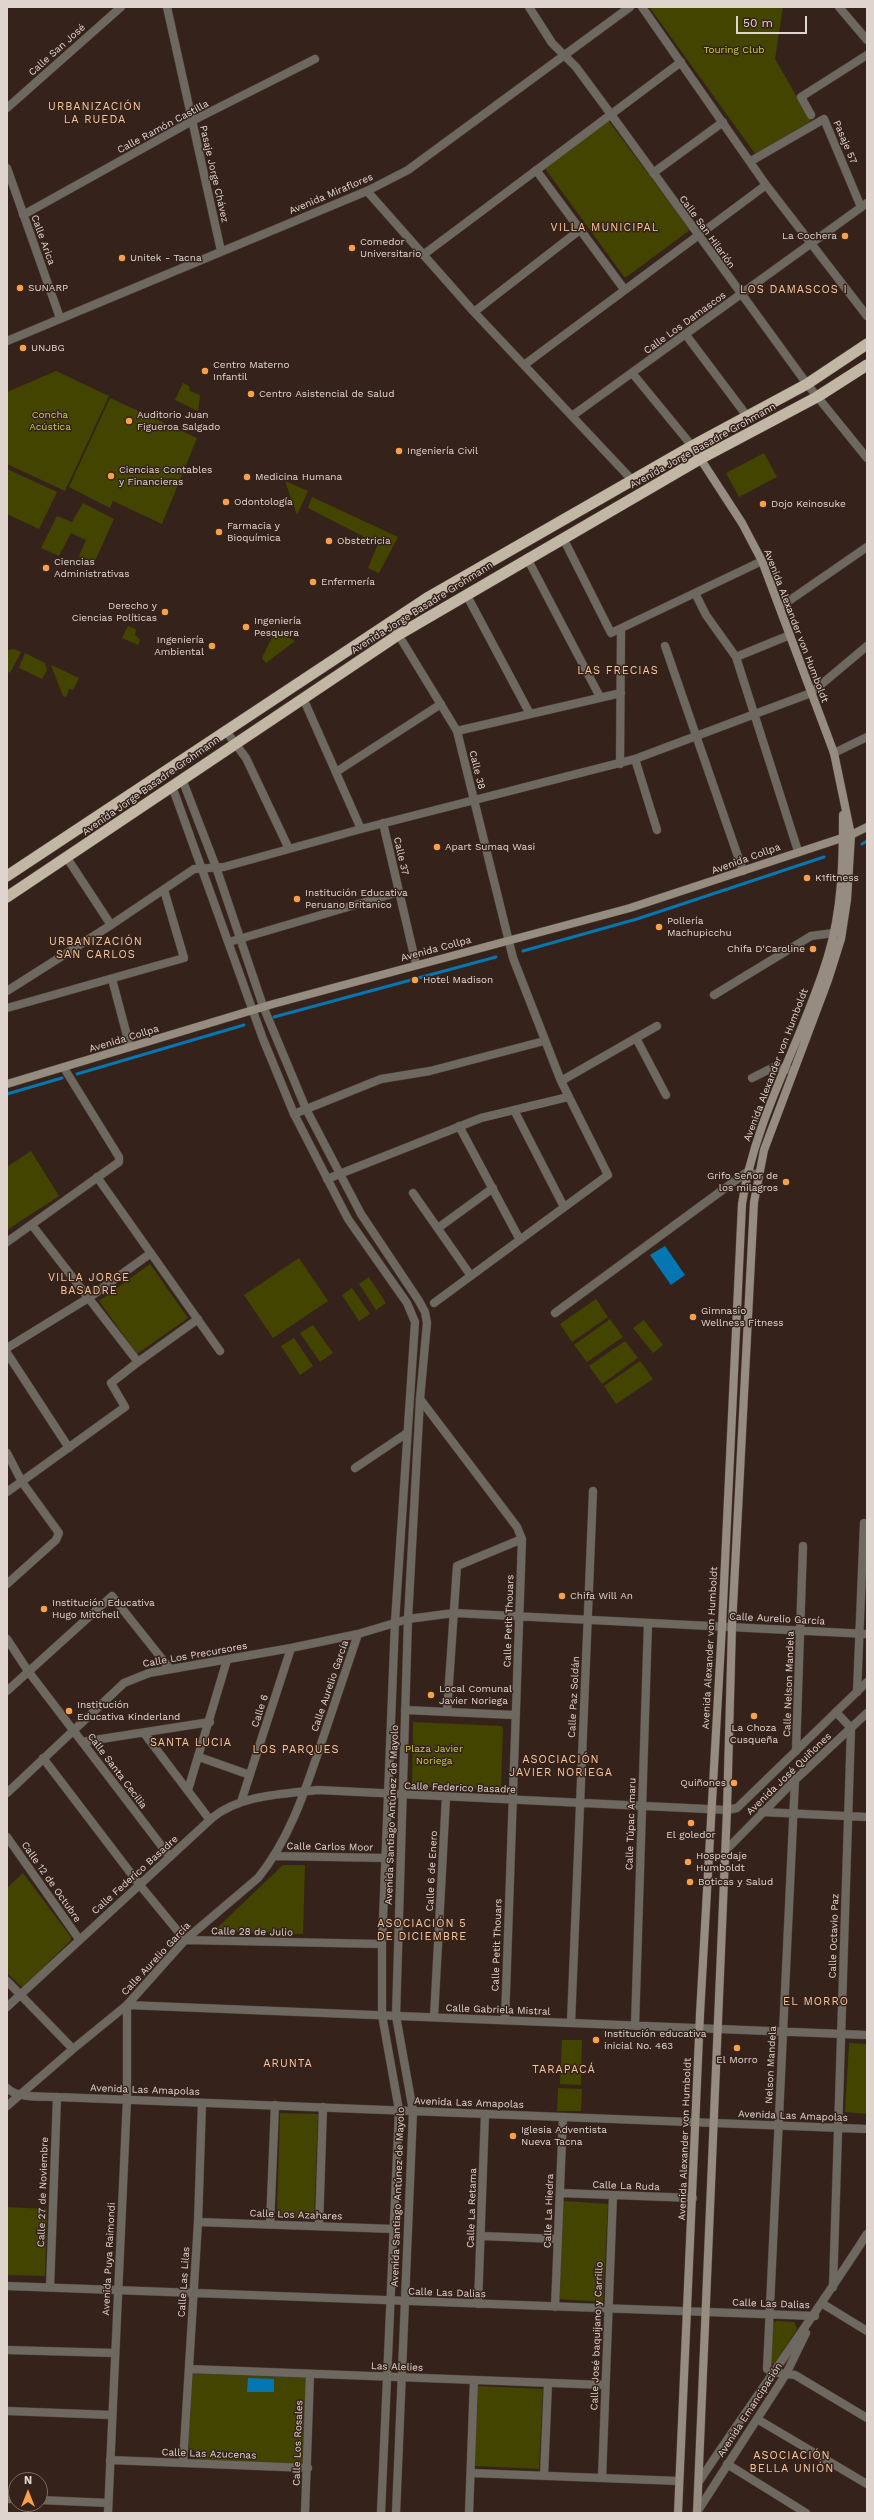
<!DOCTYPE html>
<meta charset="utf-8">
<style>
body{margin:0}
#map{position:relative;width:874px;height:2520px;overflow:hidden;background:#35231b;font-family:"Work Sans",sans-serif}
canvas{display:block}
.frame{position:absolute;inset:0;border:8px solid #e0d4cf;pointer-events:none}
.north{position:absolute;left:8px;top:2472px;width:40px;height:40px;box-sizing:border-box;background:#35231b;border:1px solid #796a63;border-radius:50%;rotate:0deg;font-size:11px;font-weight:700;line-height:16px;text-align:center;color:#e0d4cf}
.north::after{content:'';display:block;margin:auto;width:14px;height:18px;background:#f9a04d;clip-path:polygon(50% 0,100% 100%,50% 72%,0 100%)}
.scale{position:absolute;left:736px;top:16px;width:71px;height:18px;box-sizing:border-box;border:2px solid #e0d4cf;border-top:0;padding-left:5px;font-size:12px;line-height:14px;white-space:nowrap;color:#e0d4cf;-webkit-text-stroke:3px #35231b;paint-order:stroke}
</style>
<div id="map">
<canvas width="874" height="2520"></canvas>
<div class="frame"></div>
<div class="north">N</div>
<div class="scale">50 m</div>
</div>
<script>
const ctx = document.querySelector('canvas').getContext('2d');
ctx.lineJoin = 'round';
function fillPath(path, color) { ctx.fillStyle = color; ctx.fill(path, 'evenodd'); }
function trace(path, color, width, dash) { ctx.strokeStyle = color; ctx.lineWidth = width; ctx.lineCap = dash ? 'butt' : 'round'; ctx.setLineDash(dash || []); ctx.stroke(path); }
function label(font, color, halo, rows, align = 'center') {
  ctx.font = font + ' "Work Sans",sans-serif'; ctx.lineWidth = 3; ctx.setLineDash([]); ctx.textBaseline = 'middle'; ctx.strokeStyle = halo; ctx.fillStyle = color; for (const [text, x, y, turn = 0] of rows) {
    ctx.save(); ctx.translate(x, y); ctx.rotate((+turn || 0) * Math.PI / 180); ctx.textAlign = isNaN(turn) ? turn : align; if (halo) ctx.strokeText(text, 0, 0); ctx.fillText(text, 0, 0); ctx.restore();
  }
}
fillPath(new Path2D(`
 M783 7 775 59 811 121 756 155 650 8Z
 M608 120 690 230 625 278 544 167Z
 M56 371 109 396 65 491 7 464V392Z
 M183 383 189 386 190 391 200 395 198 411 175 400Z
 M110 398 197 438 162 524 113 501 110 508 69 487Z
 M764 453 777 477 739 497 726 473Z
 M7 469 57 492 39 529 7 514Z
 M285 481 308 491 297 515Z
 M312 497 398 537 379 573 368 568 378 544 308 508Z
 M83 503 114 519 94 563 79 556 86 540 71 533 59 556 41 548 57 516 72 522Z
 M128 626 136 629 135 635 140 640 138 645 122 638Z
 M275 631 295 641 266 663 262 658Z
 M14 649 21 652 10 673 7 671V650Z
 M25 653 45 663 47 670 42 679 19 668Z
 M51 665 79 678 73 690 69 689 66 697 63 696Z
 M31 1151 59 1196 7 1230V1167Z
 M299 1258 328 1301 273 1338 244 1295Z
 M150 1264 188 1318 137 1354 99 1301Z
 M369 1277 386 1303 376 1310 359 1284Z
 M352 1288 370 1314 359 1321 342 1295Z
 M596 1299 608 1317 572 1342 560 1324Z
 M610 1319 623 1337 587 1362 574 1345Z
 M644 1320 663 1345 653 1353 633 1328Z
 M313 1325 333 1353 320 1362 300 1333Z
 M294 1338 313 1366 300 1375 281 1346Z
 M625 1341 638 1358 602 1384 589 1366Z
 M640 1361 653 1379 616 1404 604 1386Z
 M413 1722 501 1726 503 1728 501 1787 499 1790 412 1786Z
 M283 1865H305L303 1934 217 1931V1928Z
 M23 1873 71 1937V1940L23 1988 7 1973V1888Z
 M562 2040H582L581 2085 560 2084Z
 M849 2043 867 2044V2114L845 2112Z
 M558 2088 582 2089 581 2111H557Z
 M280 2113 318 2114 314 2219 280 2217 277 2213Z
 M565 2201 608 2204 603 2302 559 2299 562 2203Z
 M7 2207 47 2209 45 2276 7 2275Z
 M776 2321 794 2322 797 2329 774 2364 770 2363 772 2325Z
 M191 2373 307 2378 303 2464 197 2460 198 2455 194 2450H188Z
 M478 2386 543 2389 539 2469 474 2466Z`), '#434400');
fillPath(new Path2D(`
 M665 1246 685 1275 671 1285 650 1255Z
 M248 2378 274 2379V2392H247Z`), '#0477b3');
trace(new Path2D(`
 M862 844 867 841
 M523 951 637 919 824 857
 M274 1017 496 957
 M77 1074 244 1025
 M7 1094 62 1078`), '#0477b3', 3);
const minor = new Path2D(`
 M167 7 221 251
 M529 7 552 43 576 67 610 113 807 384 867 458
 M642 7 766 185 867 316
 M7 108 121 7
 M811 115 801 97 867 55
 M751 161 824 119 861 207
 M7 168 60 318
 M536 170 624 289
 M653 173 723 122
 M367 191 474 312 633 481
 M23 215 192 121 315 59
 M423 255 681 62
 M474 312 581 229
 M686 335 747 416
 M524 365 766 185
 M633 374 692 446
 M572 416 867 203
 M563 538 611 633 762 561
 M527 558 600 697
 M695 593 706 615 736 657 798 851
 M466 594 530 714
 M780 607 867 547
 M390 621 457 731 513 958 561 1081 657 1026
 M665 646 743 871
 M736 657 790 635
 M303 698 361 829
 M225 730 246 758 289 849
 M457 731 621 693
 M834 753 867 737
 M635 759 657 830
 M620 764 621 630
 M336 772 441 704
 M383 823 416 964
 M67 858 111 925
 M229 942 399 892
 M112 979 130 1047
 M7 991 111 925 194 869 224 867 361 829 635 759 811 693 867 646
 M714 995 811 936 841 932
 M7 1008 184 958 164 890
 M636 1038 666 1095
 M752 1078 774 1067 790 1070
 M514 1110 564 1207
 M294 1114 381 1079 430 1071 544 1041
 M459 1126 520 1240
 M97 1177 220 1351
 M327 1179 481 1118 568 1097
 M413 1193 471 1276
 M32 1225 138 1362 198 1319
 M438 1228 493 1188
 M7 1242 119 1162V1157L64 1068
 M434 1303 608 1175 561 1081
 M555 1313 747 1172 759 1175
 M7 1348 90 1297 151 1253
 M7 1353 69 1448
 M420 1399 517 1527 522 1539 505 2020
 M7 1453 22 1482 59 1533 56 1540 7 1584
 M355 1468 407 1433
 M7 1492 125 1407 111 1383 138 1362
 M7 1639 28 1671 170 1857
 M7 1691 112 1596 170 1669
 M857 1692 864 1523
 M405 1710 514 1715
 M447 1712 457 1566 522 1539
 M144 1733 210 1820
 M82 1742 210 1722
 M796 1751 803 1546
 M199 1757 250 1775
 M43 1758 139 1884 185 1940 382 1944
 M795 1780 767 2369 772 2372 795 2375 867 2418
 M188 1790 227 1660
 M7 1793 124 1683 149 1673 291 1648 358 1634
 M241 1802 291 1648
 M762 1812 867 1817
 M7 1837 79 1939
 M274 1856 386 1858
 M7 1981 73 2049
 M127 2005 867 2035
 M7 2007 212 1818C240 1795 282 1794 318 1790L727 1810
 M434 2017 446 1797
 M571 2023 593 1491
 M635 2026 648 1623
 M127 2099V2005
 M7 2106 73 2049 127 2005 185 1940 258 1878C290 1839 306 1788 322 1741 334 1705 346 1670 358 1634L408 1619 454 1613 867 1634
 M714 2123 867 2129
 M560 2193 693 2198
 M198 2222 394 2229
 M270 2224 275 2105
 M319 2226 323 2107
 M481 2236 558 2239
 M7 2286 815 2316
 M833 2287 851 1728 836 1712
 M50 2288 57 2097
 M478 2304 485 2114
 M823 2304 867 2331
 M555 2307 563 2117
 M7 2350 115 2353
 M189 2369 605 2385
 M7 2411 112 2415
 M757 2419 867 2484
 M110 2460 308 2468
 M183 2463 198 2222 202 2103
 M727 2464 806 2513
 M471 2473 679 2481
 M544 2476 548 2383
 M602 2478 613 2195
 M7 2499H16
 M40 2500 108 2503
 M305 2513 310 2374
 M469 2513 474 2380`);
const tertiary = new Path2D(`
 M839 7 867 40
 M7 341 367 191 408 170 630 7
 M182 779 216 867 263 1006 306 1109 361 1214 419 1301 425 1312 427 1323 420 1399 408 1619 396 2016 413 2111 396 2513
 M172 786 263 1039 294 1114 348 1219 407 1303 415 1322 395 1622 382 1944V2015L399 2110 381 2513
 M727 1810 737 1808 867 1682
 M726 1850 795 1780 867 1713
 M7 2088C18 2099 42 2096 57 2097L714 2123
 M700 2480C755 2397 814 2317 867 2234
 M697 2512 786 2374 806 2333
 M108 2513 127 2099`);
const secondary = new Path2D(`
 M692 446 742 523 762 561 834 753 851 835 847 900 841 939 828 980 764 1150 754 1202 732 1626 727 1810 697 2513
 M7 1084 273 1004 630 908 851 835 867 827
 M678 2513 700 2014 722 1626 742 1204C755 1116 803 1040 828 956 842 910 843 862 843 815`);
const trunk = new Path2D(`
 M7 876 427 598 692 446 807 384 867 344
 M7 897 398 635 700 459 817 397 867 365`);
trace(minor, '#503f38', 9);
trace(tertiary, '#503f38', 9);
trace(secondary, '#503f38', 9);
trace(trunk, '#503f38', 12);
trace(minor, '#6e6960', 8);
trace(tertiary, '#6e6960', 8);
trace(secondary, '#968d80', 8);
trace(trunk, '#c2b6a4', 11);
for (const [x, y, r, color] of [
 [845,236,4,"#f9a04d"],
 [352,248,4,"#f9a04d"],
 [122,258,4,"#f9a04d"],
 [20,288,4,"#f9a04d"],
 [23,348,4,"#f9a04d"],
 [205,371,4,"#f9a04d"],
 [251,394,4,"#f9a04d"],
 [129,421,4,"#f9a04d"],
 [399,451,4,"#f9a04d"],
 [111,476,4,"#f9a04d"],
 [247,477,4,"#f9a04d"],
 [226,502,4,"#f9a04d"],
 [763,504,4,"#f9a04d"],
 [219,532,4,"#f9a04d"],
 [329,541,4,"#f9a04d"],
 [46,568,4,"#f9a04d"],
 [313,582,4,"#f9a04d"],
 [165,612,4,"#f9a04d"],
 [246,627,4,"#f9a04d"],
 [212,646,4,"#f9a04d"],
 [437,847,4,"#f9a04d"],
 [807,878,4,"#f9a04d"],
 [297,899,4,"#f9a04d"],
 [659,927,4,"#f9a04d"],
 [813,949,4,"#f9a04d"],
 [415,980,4,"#f9a04d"],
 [786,1182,4,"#f9a04d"],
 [693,1317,4,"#f9a04d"],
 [562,1596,4,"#f9a04d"],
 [44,1609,4,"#f9a04d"],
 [431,1695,4,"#f9a04d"],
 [69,1711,4,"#f9a04d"],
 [754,1716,4,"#f9a04d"],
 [734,1783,4,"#f9a04d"],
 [691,1823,4,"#f9a04d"],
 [688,1862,4,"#f9a04d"],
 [690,1882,4,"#f9a04d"],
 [596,2040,4,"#f9a04d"],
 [737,2048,4,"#f9a04d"],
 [513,2136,4,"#f9a04d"]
]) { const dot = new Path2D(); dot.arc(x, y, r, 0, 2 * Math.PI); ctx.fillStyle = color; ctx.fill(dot); trace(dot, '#35231b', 1.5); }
label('10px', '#e0d4cf', '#35231b', [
 ["Calle San José",57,50,-42],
 ["Calle Ramón Castilla",163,127,-28],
 ["Pasaje 57",845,142,67],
 ["Pasaje Jorge Chávez",214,174,77],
 ["Avenida Miraflores",331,194,-23],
 ["Calle San Hilarión",707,232,54],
 ["Calle Arica",43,240,70],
 ["Calle Los Damascos",685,323,-36],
 ["Avenida Jorge Basadre Grohmann",703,446,-29],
 ["Avenida Jorge Basadre Grohmann",422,608,-32],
 ["Avenida Alexander von Humboldt",796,626,69],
 ["Calle 38",477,770,76],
 ["Avenida Jorge Basadre Grohmann",151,786,-35],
 ["Calle 37",401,856,77],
 ["Avenida Collpa",746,859,-20],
 ["Avenida Collpa",436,949,-15],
 ["Avenida Collpa",124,1039,-17],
 ["Avenida Alexander von Humboldt",776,1065,-69],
 ["Calle Aurelio García",777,1619,3],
 ["Calle Petit Thouars",509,1621,-88],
 ["Avenida Alexander von Humboldt",710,1648,-87],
 ["Calle Los Precursores",195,1655,-10],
 ["Calle Nelson Mandela",789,1684,-88],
 ["Calle Aurelio García",330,1686,-71],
 ["Calle Paz Soldán",574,1697,-87],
 ["Calle 6",260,1711,-72],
 ["Calle Santa Cecilia",117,1771,53],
 ["Avenida José Quiñones",789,1774,-44],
 ["Calle Federico Basadre",460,1788,2],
 ["Avenida Santiago Antúnez de Mayolo",392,1815,-88],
 ["Calle Túpac Amaru",631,1824,-88],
 ["Calle Carlos Moor",330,1847,1],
 ["Calle 6 de Enero",432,1871,-87],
 ["Calle Federico Basadre",135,1875,-42],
 ["Calle 12 de Octubre",51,1882,55],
 ["Calle 28 de Julio",252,1932,1],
 ["Calle Octavio Paz",834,1936,-88],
 ["Calle Petit Thouars",497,1945,-88],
 ["Calle Aurelio García",156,1959,-47],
 ["Calle Gabriela Mistral",498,2010,2],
 ["Nelson Mandela",771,2065,-87],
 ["Avenida Las Amapolas",145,2090,2],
 ["Avenida Las Amapolas",469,2103,2],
 ["Avenida Las Amapolas",793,2116,2],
 ["Avenida Alexander von Humboldt",685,2139,-88],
 ["Calle La Ruda",626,2186,2],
 ["Calle 27 de Noviembre",43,2192,-88],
 ["Avenida Santiago Antúnez de Mayolo",398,2197,-88],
 ["Calle La Retama",472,2208,-88],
 ["Calle La Hiedra",549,2211,-88],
 ["Calle Los Azahares",296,2215,2],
 ["Avenida Puya Raimondi",109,2259,-87],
 ["Calle Las Lilas",184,2282,-86],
 ["Calle Las Dalias",447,2293,2],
 ["Calle Las Dalias",771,2304,2],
 ["Calle José baquijano y Carrillo",597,2336,-88],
 ["Las Alelies",397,2367,2],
 ["Avenida Emancipación",750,2410,-57],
 ["Calle Los Rosales",298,2443,-88],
 ["Calle Las Azucenas",209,2454,2]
]);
label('10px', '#cbd046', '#35231b', [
 ["Touring Club",734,50],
 ["Concha",50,415],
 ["Acústica",50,427],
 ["Plaza Javier",434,1749],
 ["Noriega",434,1761]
]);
label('10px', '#e0d4cf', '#35231b', [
 ["La Cochera",837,236,"right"],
 ["Comedor",360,242],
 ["Universitario",360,254],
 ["Unitek - Tacna",130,258],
 ["SUNARP",28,288],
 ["UNJBG",31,348],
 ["Centro Materno",213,365],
 ["Infantil",213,377],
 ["Centro Asistencial de Salud",259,394],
 ["Auditorio Juan",137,415],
 ["Figueroa Salgado",137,427],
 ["Ingeniería Civil",407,451],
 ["Ciencias Contables",119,470],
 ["y Financieras",119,482],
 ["Medicina Humana",255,477],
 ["Odontología",234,502],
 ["Dojo Keinosuke",771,504],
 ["Farmacia y",227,526],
 ["Bioquímica",227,538],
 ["Obstetricia",337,541],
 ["Ciencias",54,562],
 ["Administrativas",54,574],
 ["Enfermería",321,582],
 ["Derecho y",157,606,"right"],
 ["Ciencias Políticas",157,618,"right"],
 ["Ingeniería",254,621],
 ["Pesquera",254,633],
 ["Ingeniería",204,640,"right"],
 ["Ambiental",204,652,"right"],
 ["Apart Sumaq Wasi",445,847],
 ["K1fitness",815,878],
 ["Institución Educativa",305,893],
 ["Peruano Britanico",305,905],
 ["Pollería",667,921],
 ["Machupicchu",667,933],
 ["Chifa D'Caroline",805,949,"right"],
 ["Hotel Madison",423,980],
 ["Grifo Señor de",778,1176,"right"],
 ["los milagros",778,1188,"right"],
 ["Gimnasio",701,1311],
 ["Wellness Fitness",701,1323],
 ["Chifa Will An",570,1596],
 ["Institución Educativa",52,1603],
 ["Hugo Mitchell",52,1615],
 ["Local Comunal",439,1689],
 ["Javier Noriega",439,1701],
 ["Institución",77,1705],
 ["Educativa Kinderland",77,1717],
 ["La Choza",754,1728,"center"],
 ["Cusqueña",754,1740,"center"],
 ["Quiñones",726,1783,"right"],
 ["El goledor",691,1835,"center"],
 ["Hospedaje",696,1856],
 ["Humboldt",696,1868],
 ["Boticas y Salud",698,1882],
 ["Institución educativa",604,2034],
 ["inicial No. 463",604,2046],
 ["El Morro",737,2060,"center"],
 ["Iglesia Adventista",521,2130],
 ["Nueva Tacna",521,2142]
], 'left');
ctx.letterSpacing = '1px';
label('11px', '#fac79d', '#35231b', [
 ["URBANIZACIÓN",95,107],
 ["LA RUEDA",95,120],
 ["VILLA MUNICIPAL",605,228],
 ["LOS DAMASCOS I",794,290],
 ["LAS FRECIAS",618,671],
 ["URBANIZACIÓN",96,942],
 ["SAN CARLOS",96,955],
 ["VILLA JORGE",89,1278],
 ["BASADRE",89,1291],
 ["SANTA LUCIA",191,1743],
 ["LOS PARQUES",296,1750],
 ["ASOCIACIÓN",561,1760],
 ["JAVIER NORIEGA",561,1773],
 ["ASOCIACIÓN 5",422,1924],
 ["DE DICIEMBRE",422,1937],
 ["EL MORRO",816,2002],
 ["ARUNTA",288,2064],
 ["TARAPACÁ",564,2070],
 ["ASOCIACIÓN",792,2456],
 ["BELLA UNIÓN",792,2469]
]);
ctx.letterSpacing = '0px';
</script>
